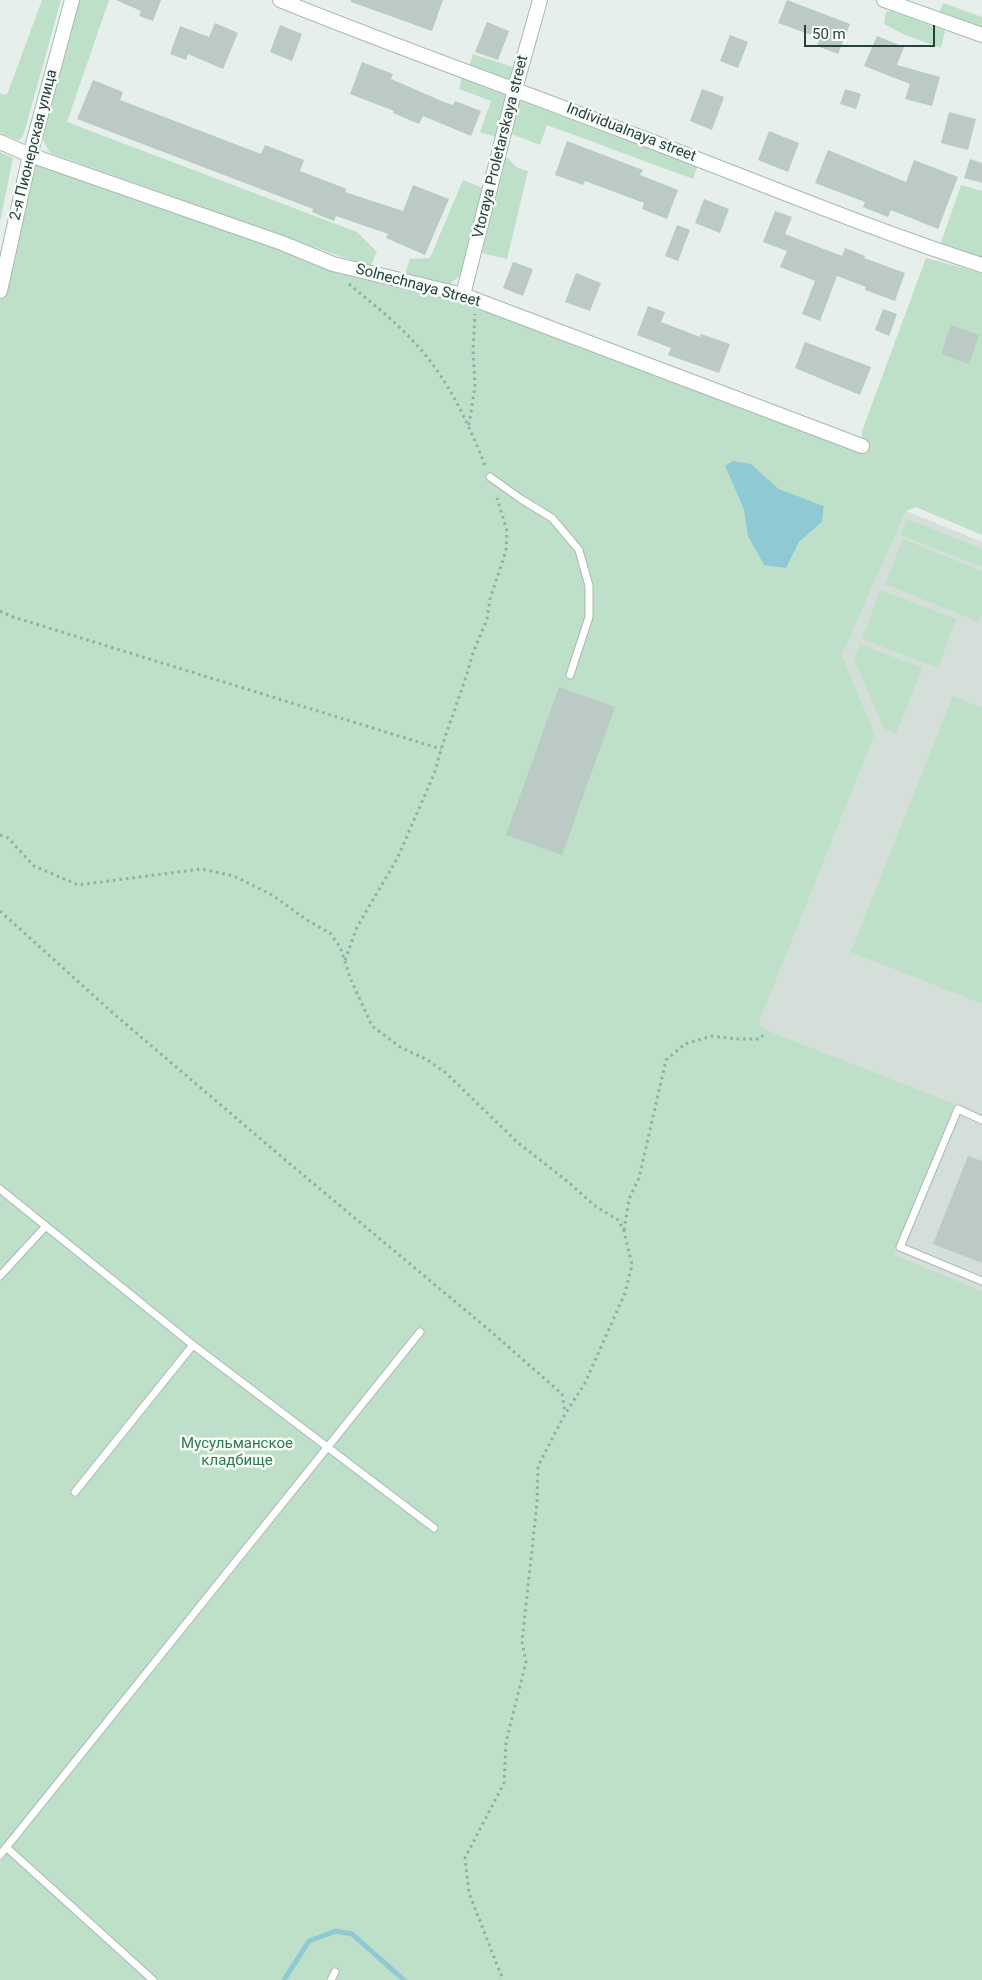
<!DOCTYPE html>
<meta charset="utf-8">
<style>
body{margin:0}
#map{position:relative;width:982px;height:1980px;overflow:hidden;background:#e6efeb;font-family:Roboto,sans-serif}
canvas{display:block}
.scale{position:absolute;left:804px;top:25px;width:131px;height:22px;box-sizing:border-box;border:2px solid #24423a;border-top:0;padding-left:6px;font-size:15px;line-height:18px;white-space:nowrap;color:#24423a;-webkit-text-stroke:4px #f7fbf9;paint-order:stroke}
</style>
<div id="map">
<canvas width="982" height="1980"></canvas>
<div class="scale">50 m</div>
</div>
<script>
const ctx = document.querySelector('canvas').getContext('2d');
ctx.lineJoin = 'round';
function fillPath(path, color) { ctx.fillStyle = color; ctx.fill(path, 'evenodd'); }
function trace(path, color, width, dash) { ctx.strokeStyle = color; ctx.lineWidth = width; ctx.lineCap = dash ? 'butt' : 'round'; ctx.setLineDash(dash || []); ctx.stroke(path); }
function label(font, color, halo, rows, align = 'center') {
  ctx.font = font + ' Roboto,sans-serif'; ctx.lineWidth = 5; ctx.setLineDash([]); ctx.textBaseline = 'middle'; ctx.strokeStyle = halo; ctx.fillStyle = color; for (const [text, x, y, turn = 0] of rows) {
    ctx.save(); ctx.translate(x, y); ctx.rotate((+turn || 0) * Math.PI / 180); ctx.textAlign = isNaN(turn) ? turn : align; if (halo) ctx.strokeText(text, 0, 0); ctx.fillText(text, 0, 0); ctx.restore();
  }
}
fillPath(new Path2D(`
 M906 511 982 542V1616L759 1023 875 734 842 655Z`), '#d4dfda');
fillPath(new Path2D(`
 M42 0H61L24 133 20 140 14 139 0 133V93L6 95 8 92Z
 M80 0H109L67 122 357 232 377 252 370 267 50 153 42 138Z
 M943 3 982 17V31L939 13Z
 M891 11 945 31 941 48 903 34 884 24 886 12Z
 M473 54 516 68 513 79 509 82 468 68Z
 M462 77 507 94V98L496 137 480 132 491 101 459 89Z
 M522 100 698 164 693 179 547 125 540 145 509 133 516 104Z
 M0 152 13 158 0 222Z
 M30 155 282 243 463 295 862 446V431L926 258 982 273V535L916 507 906 511 842 655 875 734 759 1023 768 1031 955 1104 894 1255 982 1291V1980H0V291ZM751 464 779 489 824 506 822 522 799 542 786 568 749 536 744 510 725 466Z
 M504 157 508 158 516 167 528 171 507 259 482 253Z
 M463 180 485 189 461 275 447 286 405 274 410 259 430 258Z
 M961 185 982 191V259L940 245Z
 M907 519 982 549V567L901 535Z
 M903 539 982 571V614L979 622 885 584Z
 M880 590 956 619 938 668 862 639Z
 M860 644 922 668 896 733 884 729 854 659Z
 M953 696 982 708V1004L851 952Z`), '#bfe0c8');
fillPath(new Path2D(`
 M733 461 751 464 779 489 824 506 822 522 799 542 786 568 764 565 748 536 744 510 725 466Z`), '#8ec9d4');
trace(new Path2D(`
 M284 1980 309 1941 336 1931 352 1934 404 1980`), '#8ec9d4', 5);
fillPath(new Path2D(`
 M116 0H161L153 21 139 16 141 11Z
 M351 0H443L432 31 351 2Z
 M787 0 850 24 838 54 817 46 820 38 778 23Z
 M487 22 509 31 498 60 475 52Z
 M215 23 238 33 223 69 188 54 186 60 170 54 180 26 209 37Z
 M280 25 302 34 292 61 270 52Z
 M730 35 748 42 738 68 720 61Z
 M877 36 904 47 897 65 940 77 932 106 905 99 910 84 864 66Z
 M362 62 393 74 391 79 444 102 453 105 455 101 481 111 471 136 423 116 419 124 393 113 394 111 350 94Z
 M93 80 123 92 120 100 261 154 265 145 304 160 300 171 347 189 345 192 403 211 413 185 449 199 425 255 386 238 388 234 336 216 334 221 312 212 313 209 77 119Z
 M702 89 724 97 712 130 690 121Z
 M845 89 861 94 856 109 840 104Z
 M949 112 976 119 968 150 941 143Z
 M769 131 799 143 788 172 758 160Z
 M567 141 643 170 640 175 678 190 667 219 642 209 644 203 585 181 583 185 555 175Z
 M828 150 906 182 914 160 958 177 938 229 891 210 888 217 863 207 865 202 815 183Z
 M970 159 982 163V183L964 178Z
 M704 199 729 209 720 233 695 223Z
 M775 211 792 217 785 234 842 256 845 248 865 256 864 258 905 273 895 301 865 290 866 287 837 276 820 321 802 314 815 281 780 267 787 251 763 242Z
 M677 225 690 230 678 261 665 256Z
 M513 262 533 269 523 296 503 288Z
 M576 273 601 283 590 311 565 302Z
 M648 306 665 312 661 322 700 337 701 334 730 344 719 373 668 355 671 348 637 335Z
 M883 309 897 314 889 336 875 330Z
 M951 325 979 335 969 364 941 354Z
 M805 342 871 367 860 395 795 368Z
 M559 687 615 707 562 855 506 835Z
 M968 1156 982 1161V1263L933 1244Z`), '#bbcac4');
const service = new Path2D(`
 M490 477 521 499 552 518 579 550 589 586V617L570 675
 M982 1120 958 1109 900 1247 982 1281
 M0 1189 193 1345 434 1528
 M0 1276 46 1226
 M75 1492 193 1345
 M6 1847 153 1980
 M0 1855 420 1332
 M331 1980 335 1972`);
const minor = new Path2D(`
 M280 0C396 47 515 89 632 134 749 178 864 227 982 265
 M884 0 982 35
 M0 142 30 155 282 243 333 264 463 295 862 446
 M0 291 30 155 72 0
 M463 295 515 89 540 0`);
trace(service, '#a8b8b2', 9);
trace(minor, '#a8b8b2', 16);
trace(new Path2D(`
 M349 284C370 302 393 319 412 340 447 376 468 422 486 468
 M469 425 475 386 473 351 475 314
 M0 611 13 617 441 749
 M0 835 8 838 34 866 78 885 201 869 234 876 272 895 307 920 330 933 340 947 351 980 372 1026 400 1047 426 1059 446 1073 517 1142 567 1181 595 1206 618 1220 624 1231 632 1265 625 1293 585 1383 565 1414 538 1466 537 1503 522 1642 526 1662 506 1742 504 1783 465 1858 469 1893 503 1980
 M0 911 114 1014 290 1164 488 1329 562 1394 565 1412
 M345 960 357 927 397 859 434 774 444 740 464 683 473 653 487 619 490 599 506 551 507 531 497 498
 M624 1230 629 1199 639 1178 666 1060 685 1044 712 1036 737 1039H760L763 1035`), '#86b3a5', 3, [2.5, 4]);
trace(service, '#fff', 7);
trace(minor, '#fff', 14);
label('15px', '#24423a', '#f7fbf9', [
 ["Individualnaya street",631,133,21],
 ["2-я Пионерская улица",34,145,-76],
 ["Vtoraya Proletarskaya street",501,147,-76],
 ["Solnechnaya Street",418,286,15]
]);
label('15px', '#2d7a4b', '#f7fbf9', [
 ["Мусульманское",237,1444],
 ["кладбище",237,1461]
]);
</script>
